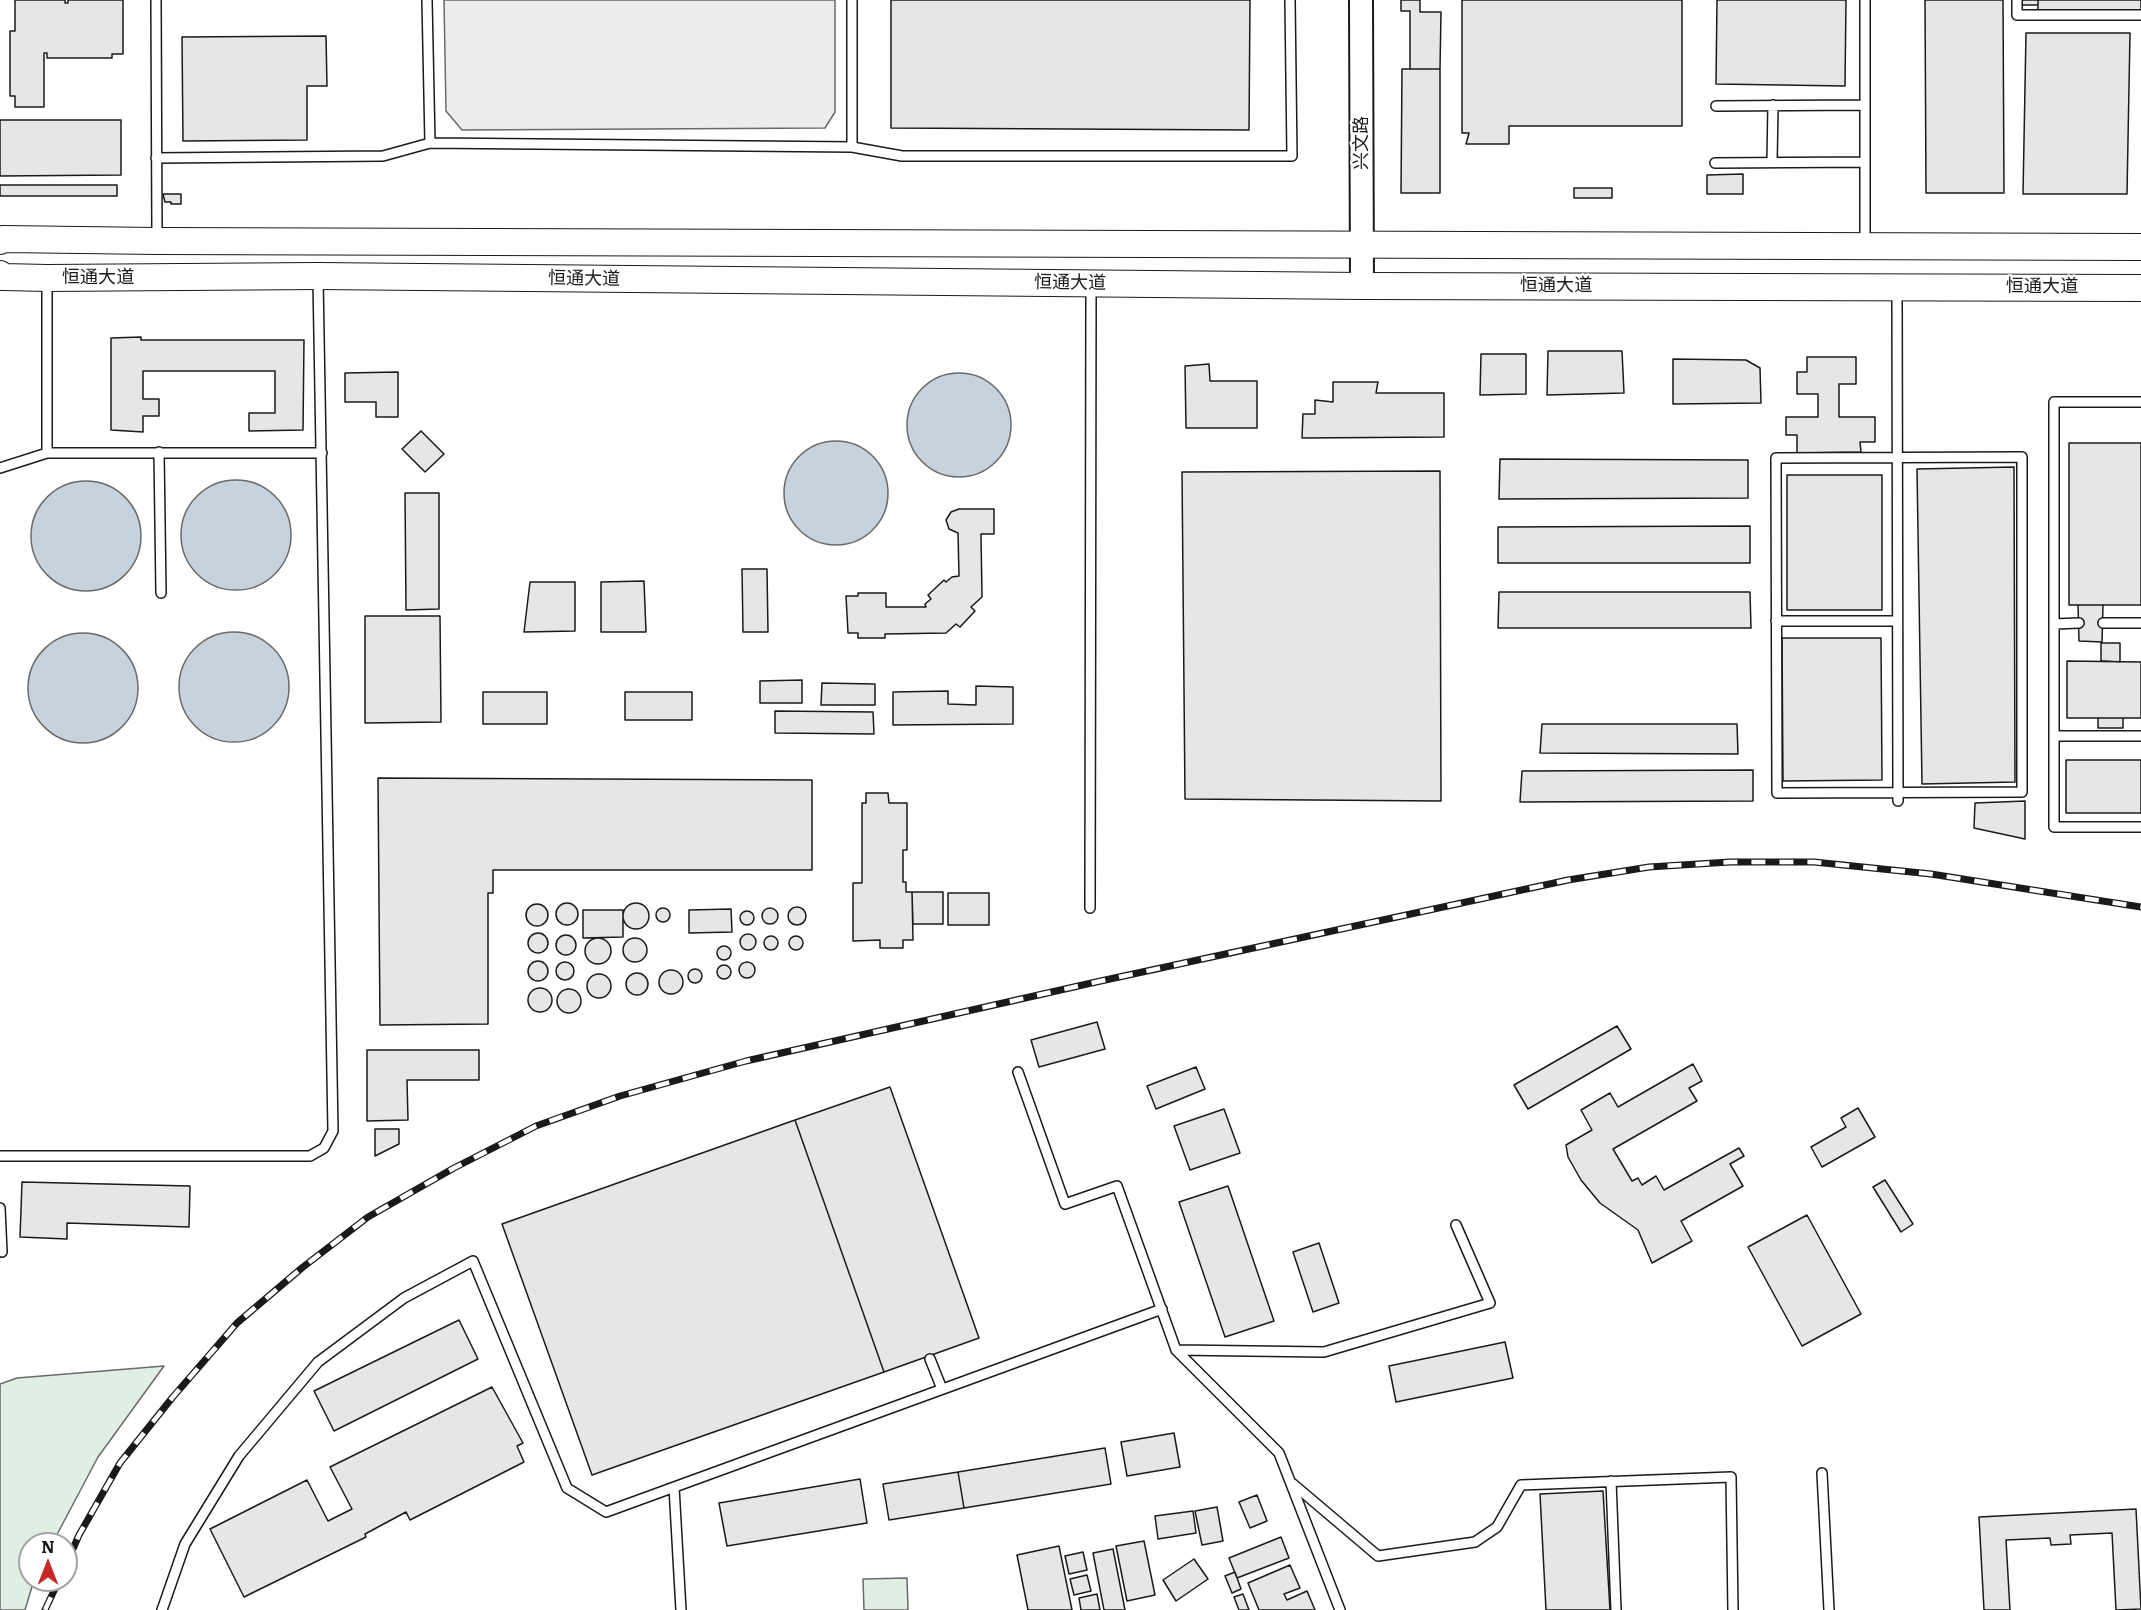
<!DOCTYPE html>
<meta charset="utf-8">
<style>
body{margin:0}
#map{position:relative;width:2141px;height:1610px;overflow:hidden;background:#fff;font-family:Literata,serif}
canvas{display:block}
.north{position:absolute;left:18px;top:1532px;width:60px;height:60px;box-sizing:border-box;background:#fff;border:2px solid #a3a3a3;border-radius:50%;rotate:0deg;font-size:16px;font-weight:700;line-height:24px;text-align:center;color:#1a1a1a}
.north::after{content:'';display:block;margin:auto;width:21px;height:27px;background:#c62828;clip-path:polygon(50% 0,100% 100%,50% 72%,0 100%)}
</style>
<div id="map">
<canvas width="2141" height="1610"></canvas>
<div class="north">N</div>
</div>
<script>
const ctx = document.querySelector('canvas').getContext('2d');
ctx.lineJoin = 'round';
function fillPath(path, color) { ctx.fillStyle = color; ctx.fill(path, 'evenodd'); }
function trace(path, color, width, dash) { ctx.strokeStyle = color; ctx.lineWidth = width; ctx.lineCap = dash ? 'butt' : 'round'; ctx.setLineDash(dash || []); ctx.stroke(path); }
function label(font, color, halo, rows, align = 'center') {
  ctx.font = font + ' Literata,"Noto Sans SC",serif'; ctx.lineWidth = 4.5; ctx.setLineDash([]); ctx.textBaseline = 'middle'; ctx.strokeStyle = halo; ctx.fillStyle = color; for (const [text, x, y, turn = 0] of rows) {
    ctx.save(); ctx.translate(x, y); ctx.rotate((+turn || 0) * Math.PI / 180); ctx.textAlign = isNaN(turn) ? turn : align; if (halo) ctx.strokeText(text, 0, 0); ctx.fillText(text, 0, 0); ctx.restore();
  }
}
const green = new Path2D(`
 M164 1366 98 1457 52 1544H30V1580H34L25 1610H0V1384L17 1378Z
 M907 1578 908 1610H864L863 1579Z`);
fillPath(green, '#e0efe3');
trace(green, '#6a6a6a', 1.5);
const parking = new Path2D(`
 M444 0H835V112L825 128 462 130 446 111Z`);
fillPath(parking, '#ededed');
trace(parking, '#6a6a6a', 1.5);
const water = new Path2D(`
 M907 425a52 52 0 1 1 104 0a52 52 0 1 1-104 0Z
 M784 493a52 52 0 1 1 104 0a52 52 0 1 1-104 0Z
 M181 535a55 55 0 1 1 110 0a55 55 0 1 1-110 0Z
 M31 536a55 55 0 1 1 110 0a55 55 0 1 1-110 0Z
 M179 687a55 55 0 1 1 110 0a55 55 0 1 1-110 0Z
 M28 688a55 55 0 1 1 110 0a55 55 0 1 1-110 0Z`);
fillPath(water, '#c6d2dc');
trace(water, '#6a6a6a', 1.5);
const building = new Path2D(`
 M15 0H65V3H68V0H123V54H112V58H47V53H44V107H15V96H10V31H15Z
 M891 0H1250L1249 130 891 128Z
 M1401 0H1420V12H1441L1440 69H1410V11H1401Z
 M1462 0H1682V126H1509V144H1466L1469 133H1462Z
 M1717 0H1846L1845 86 1716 84Z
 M1925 0H2003L2004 193H1926Z
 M2020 0H2038V5H2020Z
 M2038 0H2141V12H2038Z
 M2026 33H2130L2127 194H2023Z
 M326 36 327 86H307V140L183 141 182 37Z
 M1402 69H1440V193H1401Z
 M0 120H121V175L0 176Z
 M1743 174V194H1707V175Z
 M0 185H117V196H0Z
 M1574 188H1612V198H1574Z
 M163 194H181V204H171V202H165Z
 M141 337V340H304L303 430 249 431V413H275V371H143V399H159V416H143V432L111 430V338Z
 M1548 351H1622L1624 393 1547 395Z
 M1481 354H1526V394L1480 395Z
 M1807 357H1856V384H1839V417H1875V442H1860L1861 452 1797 453V435H1786V417H1818V394H1797V372H1807Z
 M1673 359 1746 360 1760 368 1761 403 1673 404Z
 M1209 364 1210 381H1257V428H1186L1185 366Z
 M398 372V417H376V402H345V373Z
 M1333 382H1378L1376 393H1444V437L1302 438 1303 414H1315V400L1333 402Z
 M421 431 444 454 425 472 402 449Z
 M2069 443H2141V605H2069Z
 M1500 459 1748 460V498L1499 499Z
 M2014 467 2015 782 1922 784 1917 469Z
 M1440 471 1441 801 1185 799 1182 472Z
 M1787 475H1882V610H1787Z
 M405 493H439V609L406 610Z
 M959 509H994V534H981L982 597 971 607 975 611 960 627 956 624 946 633 885 634V638H858V633H848L846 596H858V593H886V607H926L925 604 931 599 928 595 944 580 946 582 952 577 959 576 958 533 949 529 946 520 951 512Z
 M1750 526V563H1498V527Z
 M742 569H767L768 632H743Z
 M644 581 646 632H601V582Z
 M530 582H575V631L524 632Z
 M1499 592H1750L1751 628H1498Z
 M2078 605H2103L2102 642 2079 641Z
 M365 616H440L441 722 365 723Z
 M1782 638H1881L1882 780 1783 781Z
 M2101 643H2120V662L2101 661Z
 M2067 661 2141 662V718H2067Z
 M802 680V703H760V681Z
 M822 683 875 684V705H821Z
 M976 686 1013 687V724L893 725V692L948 691V704L976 705Z
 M483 692H547V724H483Z
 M625 692H692V720H625Z
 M775 711 873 712 874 734 775 733Z
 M2098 718H2123V728H2098Z
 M1542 724H1737L1738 754 1540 753Z
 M2066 760H2141V813H2066Z
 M1753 770V801L1520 802 1522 771Z
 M378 778 812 780V870H493V893H488V1024L380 1025Z
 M866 793H888L889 803H907V850H903V882H906V892H912L913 940H903V948H880V940L853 941V883H862V803H866Z
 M2025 801V839L1974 828 1975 803Z
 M912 892H943V924H913Z
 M948 893H989V925H948Z
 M623 916a13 13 0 1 1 26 0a13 13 0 1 1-26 0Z
 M556 914a11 11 0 1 1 22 0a11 11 0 1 1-22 0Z
 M526 915a11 11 0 1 1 22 0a11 11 0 1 1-22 0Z
 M788 916a9 9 0 1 1 18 0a9 9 0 1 1-18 0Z
 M762 916a8 8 0 1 1 16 0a8 8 0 1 1-16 0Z
 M656 915a7 7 0 1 1 14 0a7 7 0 1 1-14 0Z
 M731 909 732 932 689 933V910Z
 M583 910H623V937L583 938Z
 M740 918a7 7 0 1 1 14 0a7 7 0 1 1-14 0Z
 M528 943a10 10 0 1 1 20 0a10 10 0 1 1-20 0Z
 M740 942a8 8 0 1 1 16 0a8 8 0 1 1-16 0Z
 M556 945a10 10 0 1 1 20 0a10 10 0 1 1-20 0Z
 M789 943a7 7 0 1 1 14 0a7 7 0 1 1-14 0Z
 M764 943a7 7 0 1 1 14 0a7 7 0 1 1-14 0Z
 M585 951a13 13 0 1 1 26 0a13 13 0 1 1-26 0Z
 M623 950a12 12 0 1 1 24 0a12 12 0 1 1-24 0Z
 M717 953a7 7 0 1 1 14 0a7 7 0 1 1-14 0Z
 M528 971a10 10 0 1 1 20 0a10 10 0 1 1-20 0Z
 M556 971a9 9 0 1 1 18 0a9 9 0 1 1-18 0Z
 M739 970a8 8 0 1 1 16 0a8 8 0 1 1-16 0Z
 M717 972a7 7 0 1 1 14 0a7 7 0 1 1-14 0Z
 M688 976a7 7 0 1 1 14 0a7 7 0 1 1-14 0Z
 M659 982a12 12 0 1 1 24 0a12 12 0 1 1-24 0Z
 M626 984a11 11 0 1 1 22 0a11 11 0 1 1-22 0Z
 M587 986a12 12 0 1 1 24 0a12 12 0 1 1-24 0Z
 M528 1000a12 12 0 1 1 24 0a12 12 0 1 1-24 0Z
 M557 1001a12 12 0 1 1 24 0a12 12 0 1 1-24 0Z
 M1097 1022 1105 1049 1039 1067 1031 1040Z
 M1617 1026 1631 1049 1528 1109 1514 1085Z
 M367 1050H479V1080H407L408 1120 367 1121Z
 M1693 1064 1702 1081 1689 1088 1697 1101 1613 1149 1632 1181 1638 1178 1642 1185 1656 1176 1664 1190 1739 1148 1744 1156 1730 1164 1743 1186 1681 1221 1692 1241 1652 1263 1638 1230 1600 1203 1581 1180 1568 1157 1566 1145 1592 1130 1581 1110 1610 1093 1618 1107Z
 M1196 1067 1205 1089 1156 1109 1147 1086Z
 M890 1087 979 1338 884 1372 795 1120Z
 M1858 1108 1875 1137 1822 1167 1811 1147 1846 1127 1841 1118Z
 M1224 1109 1240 1153 1190 1170 1174 1126Z
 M795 1120 884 1372 592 1475 502 1224Z
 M375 1129H399V1144L375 1156Z
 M1885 1180 1913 1224 1901 1232 1873 1187Z
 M22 1182 190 1186 189 1227 67 1223V1239L20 1237Z
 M1228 1186 1274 1321 1225 1337 1179 1202Z
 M1807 1215 1861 1314 1802 1346 1748 1247Z
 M1319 1243 1339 1303 1313 1312 1293 1252Z
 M459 1320 478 1359 334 1431 314 1391Z
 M1505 1342 1513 1378 1396 1402 1389 1366Z
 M492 1387 523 1443 517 1446 524 1462 410 1520 406 1512 365 1534 366 1537 244 1597 210 1529 307 1480 328 1521 352 1509 330 1467Z
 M1174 1433 1180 1467 1127 1476 1121 1442Z
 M1105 1448 1111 1484 964 1508 958 1472Z
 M958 1472 964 1508 889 1520 883 1484Z
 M860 1479 867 1523 727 1546 719 1503Z
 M1603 1491 1610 1610H1546L1540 1494Z
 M1257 1495 1267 1521 1250 1528 1239 1502Z
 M1217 1507 1223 1541 1202 1545 1195 1511Z
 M2136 1509 2141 1609 2116 1610 2112 1533 2070 1535 2071 1544 2051 1545 2050 1538 2006 1540 2010 1610H1984L1979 1517Z
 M1193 1511 1196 1533 1158 1539 1155 1516Z
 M1281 1537 1289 1558 1237 1578 1229 1558Z
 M1144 1541 1155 1595 1127 1601 1116 1546Z
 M1059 1546 1072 1610H1028L1017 1555Z
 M1113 1549 1125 1610H1104L1093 1553Z
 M1083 1552 1087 1570 1069 1574 1065 1556Z
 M1194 1559 1208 1579 1176 1601 1163 1580Z
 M1290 1565 1300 1588 1284 1594 1287 1600 1307 1591 1315 1610H1259L1248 1583Z
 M1235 1572 1241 1589 1232 1593 1225 1576Z
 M1087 1575 1091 1591 1074 1595 1070 1579Z
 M1097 1594 1100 1610H1081L1079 1598Z
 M1243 1594 1249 1610H1239L1234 1597Z`);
fillPath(building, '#e6e6e6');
trace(building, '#1a1a1a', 1.5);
const service = new Path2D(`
 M156 0 157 239
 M427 0 430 143
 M1865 0V243
 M2017 0V15H2141
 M1716 106 1865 105
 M852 147V0
 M156 158 383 156 430 143 852 147 902 156H1292L1290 0
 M1772 162 1773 105
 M1715 163 1865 162
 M1897 289 1898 801
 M2141 402H2054V827H2141
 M159 452 161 593
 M47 453V278
 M2022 457V792L1777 793 1776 458Z
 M0 468 47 453H322
 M1776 621H1897
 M2103 623H2141
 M2054 624 2079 623
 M2054 736H2141
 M1090 908 1091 286
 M1018 1072 1065 1204 1117 1186 1176 1350 1279 1453 1340 1610
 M0 1156H310L324 1148 333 1131 318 279
 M0 1208 2 1252
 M1176 1350 1324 1352 1490 1303 1456 1225
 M930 1359 942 1389
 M1822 1473 1829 1610
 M1611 1481 1616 1610
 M1293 1484 1378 1556 1475 1542 1497 1527 1521 1485 1731 1477 1733 1610
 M674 1487 681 1610
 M162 1610 185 1544 239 1456 318 1362 404 1298 473 1261 567 1488 606 1512 1162 1309`);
const tertiary = new Path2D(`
 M1361 0 1362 286`);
const secondary = new Path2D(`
 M0 241 3 239 157 241 2141 247
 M0 274 3 277 47 278 318 276 1362 286 2141 288`);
trace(service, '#1a1a1a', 12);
trace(tertiary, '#1a1a1a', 26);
trace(secondary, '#1a1a1a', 28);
trace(service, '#fff', 9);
trace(tertiary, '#fff', 22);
trace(secondary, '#fff', 26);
const rail = new Path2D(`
 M66 1565 79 1535 120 1463 172 1398 237 1323 303 1267 368 1217 454 1168 536 1126 620 1096 746 1061 1096 982 1568 880 1649 867 1730 862H1814L1931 874 2141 907
 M45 1610 59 1580`);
trace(rail, '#1a1a1a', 7);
trace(rail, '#fff', 4.5, [14]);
label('18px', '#1a1a1a', '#fff', [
 ["兴文路",1362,143,-90],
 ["恒通大道",98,278],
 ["恒通大道",584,279,1],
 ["恒通大道",1070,283,1],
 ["恒通大道",1556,286],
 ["恒通大道",2042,287]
]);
</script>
